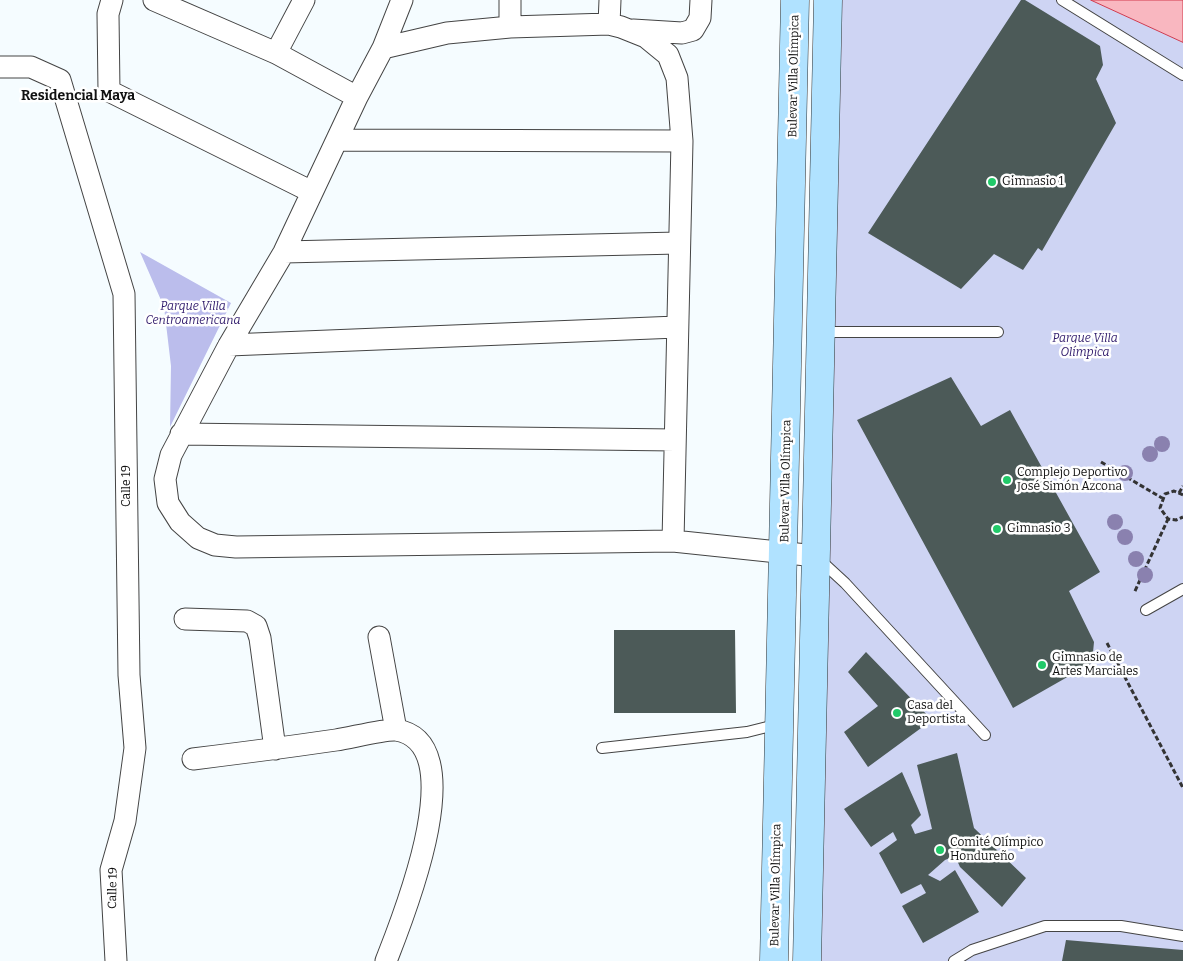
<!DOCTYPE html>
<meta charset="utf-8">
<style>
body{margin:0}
canvas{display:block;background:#f5fcff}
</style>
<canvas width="1183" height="961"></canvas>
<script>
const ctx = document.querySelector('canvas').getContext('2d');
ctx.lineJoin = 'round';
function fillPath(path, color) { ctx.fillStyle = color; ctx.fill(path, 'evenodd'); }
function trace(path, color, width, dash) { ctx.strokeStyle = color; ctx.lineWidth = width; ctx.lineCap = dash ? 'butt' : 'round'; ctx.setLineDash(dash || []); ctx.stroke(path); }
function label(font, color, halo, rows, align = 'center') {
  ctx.font = font + ' Bitter,serif'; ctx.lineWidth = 5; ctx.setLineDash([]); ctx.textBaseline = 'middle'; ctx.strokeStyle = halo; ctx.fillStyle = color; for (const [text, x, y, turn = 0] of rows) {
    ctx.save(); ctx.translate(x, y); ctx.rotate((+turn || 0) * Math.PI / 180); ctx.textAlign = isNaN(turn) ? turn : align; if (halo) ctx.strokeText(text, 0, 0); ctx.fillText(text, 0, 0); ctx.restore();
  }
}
fillPath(new Path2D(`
 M140 252 231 303 170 427 171 366 164 307Z`), '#bbbdec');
fillPath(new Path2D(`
 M842 0H1183V961H819Z`), '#ced4f3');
const water = new Path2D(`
 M1091 0H1183V42Z`);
fillPath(water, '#f9b7c0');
trace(water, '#d33a4d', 1);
fillPath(new Path2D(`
 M1021 0H1025L1100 46 1103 65 1096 79 1116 123 1042 251 1038 248 1023 270 994 254 961 289 868 233Z
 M951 377 981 426 1010 410 1100 572 1069 591 1094 642 1092 663 1013 708 857 420Z
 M614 630H735L736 713H614Z
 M866 652 932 720 868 767 844 732 878 706 848 672Z
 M957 753 974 828 1026 878 1002 907 960 867 955 856 945 860 928 875 940 881 955 870 979 912 923 943 902 906 926 893 921 884 901 894 879 853 897 840 893 832 871 847 844 809 902 772 921 815 911 825 915 834 932 829 917 765Z
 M1066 940 1183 950V961H1062Z`), '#4c5a58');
const service = new Path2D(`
 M1062 0 1183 75
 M822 332H998
 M820 560 845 583 985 735
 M1146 610 1183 589
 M602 748 747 732 779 724
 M954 961 972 950 1045 926H1121L1183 936`);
const minor = new Path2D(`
 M112 0 108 14 109 91 312 192
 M154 0 276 53 357 97
 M402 0 383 48 357 97 284 252 229 345 171 455 165 479 168 503 180 522 198 538 215 545 236 547 673 541 816 556
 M609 24 610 0
 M510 27V0
 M633 30 682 33 693 30 700 18 701 0
 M383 48 447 33 510 27 609 24 621 27 646 37 668 55 677 78 682 141 673 541
 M276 53 304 0
 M0 67H31L60 80 124 294 129 675 135 748 125 821 111 870 116 961
 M339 140 682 141
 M284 252 678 243
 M229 345 677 327
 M181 434 675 440
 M185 619 247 621 256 626 260 638 275 749
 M379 637 396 730
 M193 759C241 753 289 747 336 740 350 738 385 729 396 730 475 742 402 920 386 961`);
const secondary = new Path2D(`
 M774 961 795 0
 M807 961 828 0`);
trace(service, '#444', 12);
trace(minor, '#444', 23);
trace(secondary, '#333', 29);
trace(new Path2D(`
 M1101 462 1162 498
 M1179 493 1183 486
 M1183 495 1174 491 1165 494 1160 508 1168 519 1176 520 1183 517
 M1135 591 1168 519
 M1107 643 1183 788`), '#333', 3, [5, 2.5]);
trace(service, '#fff', 10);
trace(minor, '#fff', 21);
trace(secondary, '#b0e2ff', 28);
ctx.fillStyle = '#8a81af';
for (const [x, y] of [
 [1162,444],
 [1150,454],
 [1125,473],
 [1115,522],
 [1125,537],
 [1136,559],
 [1145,575]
]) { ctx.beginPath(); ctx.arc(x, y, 8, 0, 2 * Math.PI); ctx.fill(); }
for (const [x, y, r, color] of [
 [992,182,5,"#21c969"],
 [1007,480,5,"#21c969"],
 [997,529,5,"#21c969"],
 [1042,665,5,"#21c969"],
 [897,713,5,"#21c969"],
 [940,850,5,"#21c969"]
]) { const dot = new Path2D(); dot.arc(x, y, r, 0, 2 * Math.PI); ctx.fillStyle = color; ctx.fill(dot); trace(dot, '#fff', 2); }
label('12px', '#111', '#fff', [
 ["Bulevar Villa Olímpica",794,76,-89],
 ["Bulevar Villa Olímpica",786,481,-89],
 ["Calle 19",127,486,-90],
 ["Bulevar Villa Olímpica",776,885,-89],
 ["Calle 19",113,888,-89]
]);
label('12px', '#111', '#fff', [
 ["Gimnasio 1",1002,182],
 ["Complejo Deportivo",1017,473],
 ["José Simón Azcona",1017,487],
 ["Gimnasio 3",1007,529],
 ["Gimnasio de",1052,658],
 ["Artes Marciales",1052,672],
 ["Casa del",907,706],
 ["Deportista",907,720],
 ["Comité Olímpico",950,843],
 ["Hondureño",950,857]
], 'left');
label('italic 12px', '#321d6d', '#fff', [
 ["Parque Villa",193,307],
 ["Centroamericana",193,321],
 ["Parque Villa",1085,339],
 ["Olímpica",1085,353]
]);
label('bold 14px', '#111', '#fff', [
 ["Residencial Maya",78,96]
]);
</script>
